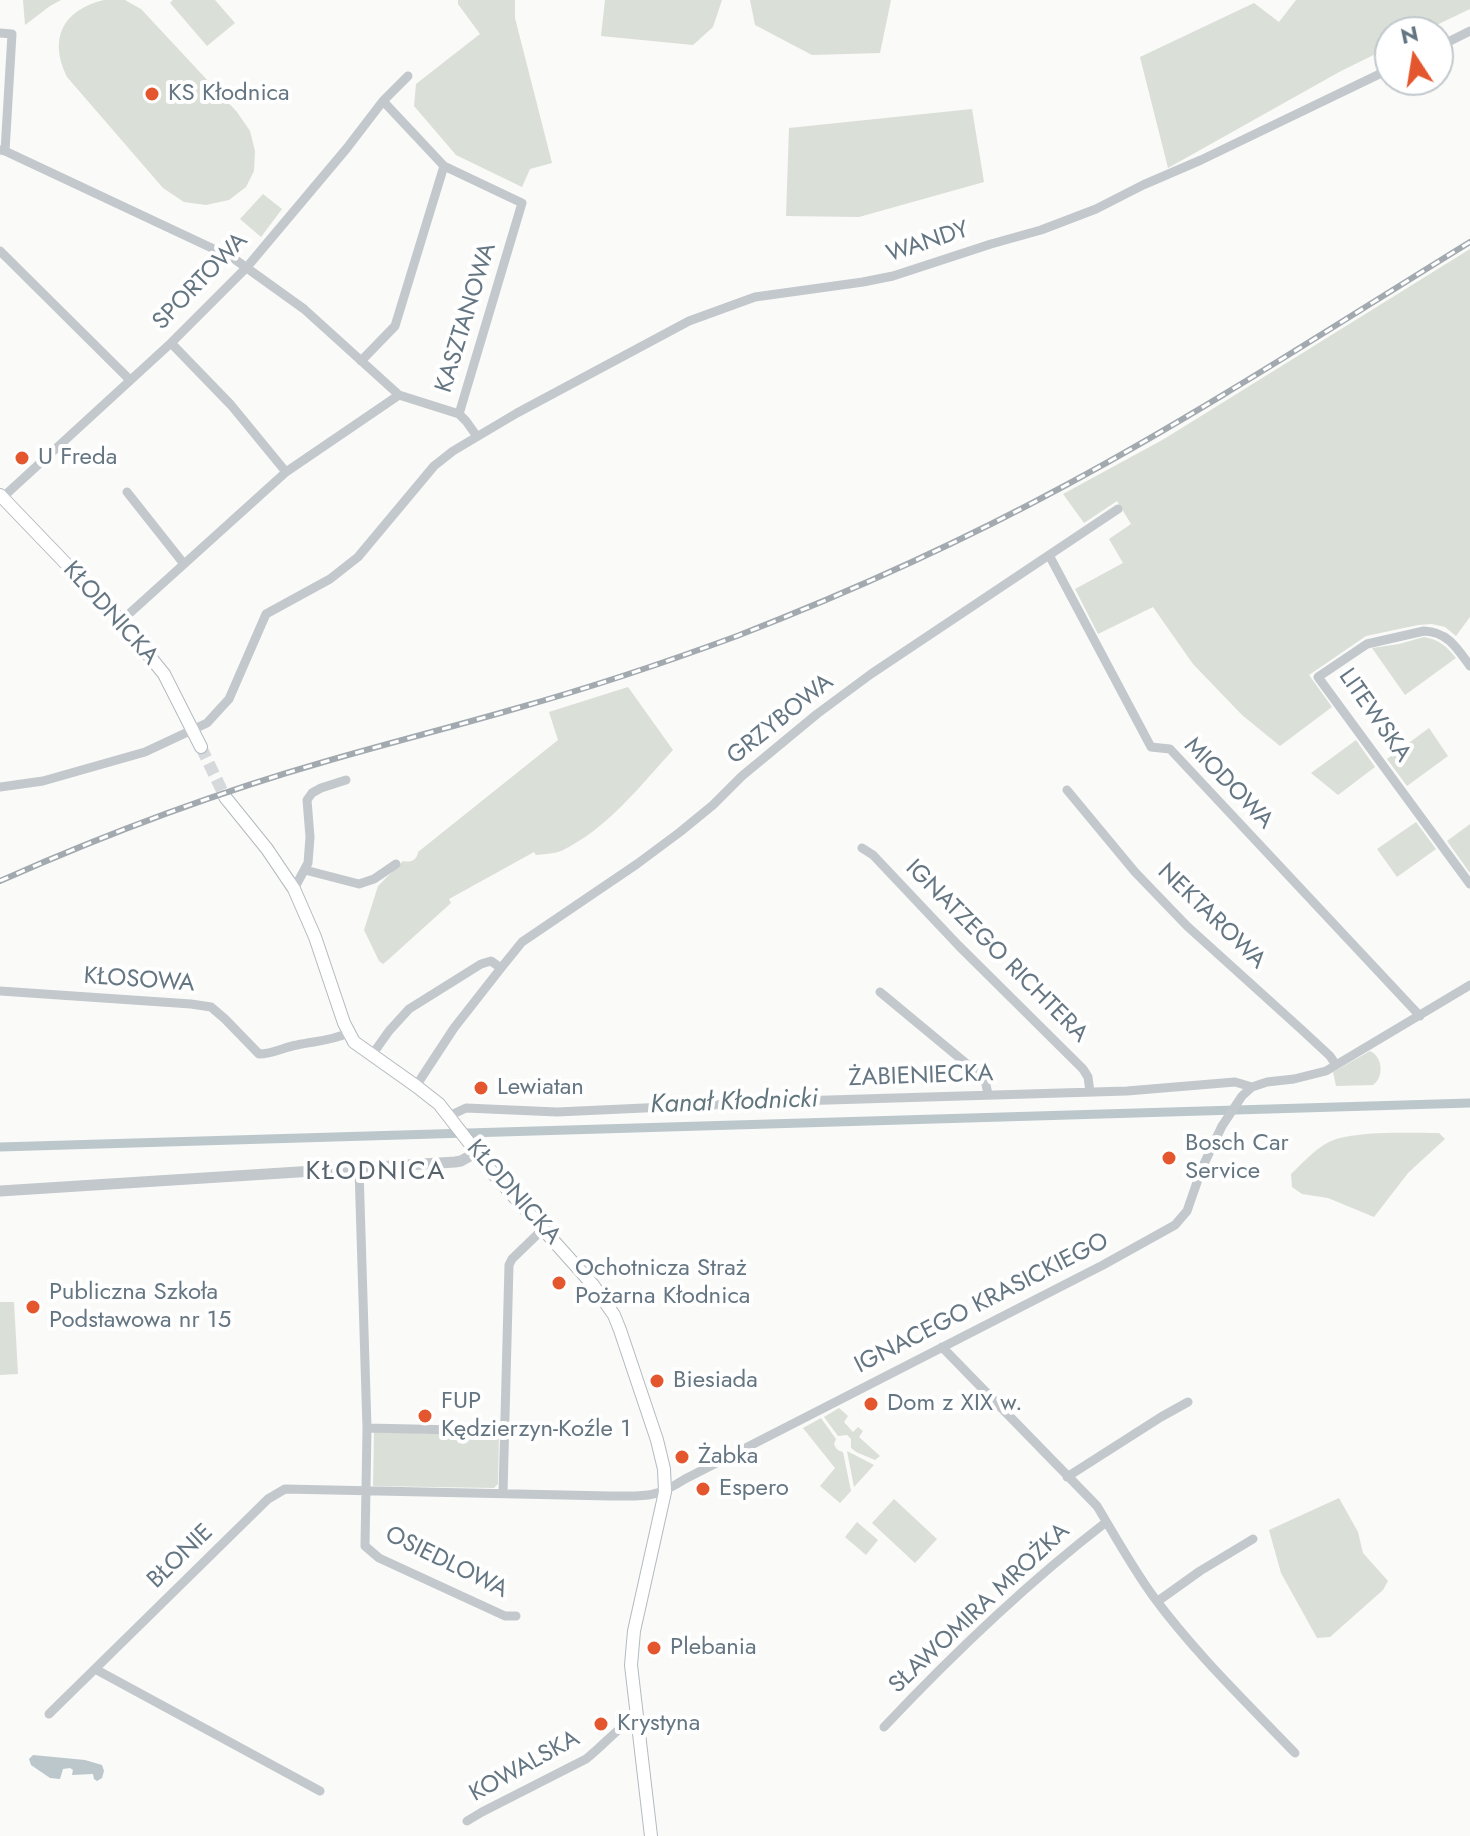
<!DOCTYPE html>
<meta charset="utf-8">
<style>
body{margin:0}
#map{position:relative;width:1470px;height:1836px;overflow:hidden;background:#fafaf8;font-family:Jost,sans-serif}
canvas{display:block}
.north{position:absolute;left:1374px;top:16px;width:80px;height:80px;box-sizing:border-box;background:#fff;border:2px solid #c1c8cd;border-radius:50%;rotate:348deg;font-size:22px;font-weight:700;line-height:32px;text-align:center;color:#657683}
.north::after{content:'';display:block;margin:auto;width:28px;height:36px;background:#e4572e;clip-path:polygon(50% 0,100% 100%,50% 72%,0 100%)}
</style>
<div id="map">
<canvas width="1470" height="1836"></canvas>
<div class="north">N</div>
</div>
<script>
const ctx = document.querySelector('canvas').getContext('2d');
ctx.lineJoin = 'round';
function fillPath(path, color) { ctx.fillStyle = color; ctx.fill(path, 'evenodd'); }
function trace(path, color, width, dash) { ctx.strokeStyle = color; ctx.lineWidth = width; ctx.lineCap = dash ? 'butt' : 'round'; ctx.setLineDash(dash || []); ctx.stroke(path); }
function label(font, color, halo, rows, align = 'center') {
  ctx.font = font + ' Jost,sans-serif'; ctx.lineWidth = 8; ctx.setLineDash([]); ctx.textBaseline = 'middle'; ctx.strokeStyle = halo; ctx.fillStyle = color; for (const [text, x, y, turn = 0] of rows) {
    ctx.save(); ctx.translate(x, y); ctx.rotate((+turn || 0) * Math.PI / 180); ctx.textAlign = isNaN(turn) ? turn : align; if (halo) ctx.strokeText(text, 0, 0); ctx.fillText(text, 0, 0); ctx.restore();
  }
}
fillPath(new Path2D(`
 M23 0H61L50 6 25 25Z
 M104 0H125L141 9 237 112 250 131 255 151 254 171 246 187 229 200 206 205 184 202 163 188 67 77C48 38 63 10 104 0Z
 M173 0H215L235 23 207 46 170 3Z
 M458 0H515V18L552 163 530 169 522 187 456 155 414 106 416 84 480 34 458 4Z
 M605 0H722L713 27 693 45 601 36Z
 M750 0H891L880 53 812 55 755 25Z
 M1296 0H1470V9L1422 32H1390V47L1341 71 1168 168 1140 57 1254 3 1279 22Z
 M972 109 984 182 859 217 786 216 789 128Z
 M263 194 282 209 261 237 240 219Z
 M1470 249V617L1456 636 1445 627 1432 624 1418 625 1366 636 1309 675 1332 707 1280 746 1242 715 1193 664 1153 607 1098 634 1075 589 1123 563 1109 539 1131 524 1117 501 1084 523 1063 494 1164 439Z
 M1424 637C1440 640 1446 646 1456 658L1405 695 1372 648 1399 644Z
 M628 687 673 750C639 787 607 829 561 851 553 854 544 854 536 855L534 852 449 899 451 903 389 959 383 964 379 961 364 930 378 886 403 861C411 863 417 860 418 852L558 740 549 712Z
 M1429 728 1448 756 1407 786 1387 759Z
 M1356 740 1375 767 1338 795 1311 773Z
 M1416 822 1436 849 1397 877 1377 849Z
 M1470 824V873L1447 841Z
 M1370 1051C1383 1057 1384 1077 1373 1085L1336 1086 1333 1072Z
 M1439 1133 1445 1139 1408 1173 1374 1217 1328 1198 1302 1194 1292 1187 1291 1174C1304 1162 1318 1145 1336 1139 1365 1131 1408 1133 1439 1133Z
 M0 1302H14L18 1374 0 1375Z
 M839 1408 848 1416 844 1422 853 1432 858 1427 863 1431 859 1437 880 1456 875 1460 856 1452 851 1448V1439L847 1435 838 1436 824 1417Z
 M821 1418 836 1439 834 1444C836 1449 838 1451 843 1452L851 1491 840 1503 820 1486 835 1468 803 1428Z
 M374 1432 499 1435 498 1484 494 1488 373 1486Z
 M847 1451 874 1465 854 1487Z
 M1339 1498 1358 1532 1363 1553 1388 1581 1383 1590 1330 1637 1317 1638 1281 1573 1269 1530Z
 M894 1499 937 1539 915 1563 872 1523Z
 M857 1522 878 1540 866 1555 845 1537Z`), '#dadfd7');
fillPath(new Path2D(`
 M33 1755 85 1760 102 1765 104 1771 102 1778 97 1781 94 1779 93 1774 72 1775 73 1770 70 1768 63 1769 60 1779 50 1778 31 1765 29 1759Z`), '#bbc7cb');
trace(new Path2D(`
 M0 1147 1470 1103`), '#bbc7cb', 9);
trace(new Path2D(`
 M201 747 225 797`), '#d5d9db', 12, [12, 6]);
const secondary = new Path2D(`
 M0 495 121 621 164 674 201 747
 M225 797 267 849 294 889 315 937 344 1023 354 1042 416 1086 439 1104 492 1172 593 1285 614 1315 620 1330 657 1440 664 1469 665 1492 634 1631 631 1665 651 1836`);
trace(secondary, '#b3babf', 14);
trace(new Path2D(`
 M0 33 12 34 5 151
 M1438 47 1470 31
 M383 101 444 166 522 203 459 414
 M0 150 5 151 233 258 304 309 399 395 459 414 466 421 476 435
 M0 251 130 380
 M171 343 231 405 286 472
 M361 361 395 326 444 166
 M127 492 184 564
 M2 498 171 343 247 267 347 148 383 101 408 76
 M1049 555 1151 747 1170 749 1420 1016
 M121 621 286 472 399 395
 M1470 666C1457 648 1448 632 1424 631L1367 644 1318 677 1470 884
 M0 787 43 781 145 752 207 723 229 699 266 614 330 579 358 557 434 466 453 451 517 413 689 321 755 297 863 282 893 276 991 244 1041 230 1096 209 1143 185 1201 160 1390 69
 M1067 790 1135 872 1187 926 1302 1030 1330 1056 1336 1065
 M862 848 873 855 959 946 1083 1069 1088 1077 1090 1092
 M305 870 359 884 374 879 396 864
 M294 889 308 863 310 837 307 800 312 793 321 788 346 780
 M0 991 191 1004 211 1007 225 1019 259 1054C273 1054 284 1047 297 1045 315 1041 331 1041 348 1033
 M880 992 985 1079 988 1095
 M372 1055 389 1031 409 1009 481 964 491 961 501 968 522 942 637 864 680 832 713 805 742 776 817 714 871 674 1118 509
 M416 1086 454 1028 501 968
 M449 1116 466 1108 557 1112 796 1101 1127 1091 1235 1082 1252 1087
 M359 1169 367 1428 365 1546 379 1558 505 1616H516
 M942 1347 1097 1506C1115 1536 1132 1567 1153 1596 1195 1653 1246 1702 1295 1753
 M367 1428 504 1431
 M1067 1477 1161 1417 1188 1402
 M503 1493 509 1265 512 1259 543 1229
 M1158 1601 1200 1571 1253 1539
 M95 1669 320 1791
 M49 1714 268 1499 285 1489 610 1496C645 1496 654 1499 685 1479L1103 1265 1175 1225 1187 1211 1202 1168 1222 1126 1242 1096 1252 1087 1267 1082 1294 1079 1326 1071 1470 985
 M884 1727C953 1654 1026 1584 1105 1523
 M467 1821 482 1812 586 1759C604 1745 617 1728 637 1716`), '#c3c8cc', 9);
trace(new Path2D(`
 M0 1191 455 1162 461 1161 477 1152`), '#c3c8cc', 11);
trace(secondary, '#fff', 12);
const rail = new Path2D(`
 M0 881C106 834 215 793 327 761 389 743 452 727 514 709 589 688 664 663 737 636 850 592 961 542 1068 484 1205 410 1337 324 1470 242`);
trace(rail, '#a2aab0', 6);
trace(rail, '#fff', 3, [9]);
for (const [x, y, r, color] of [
 [152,94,8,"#e4572e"],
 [22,458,8,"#e4572e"],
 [481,1088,8,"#e4572e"],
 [1169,1158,8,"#e4572e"],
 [559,1283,8,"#e4572e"],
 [33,1307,8,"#e4572e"],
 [657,1381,8,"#e4572e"],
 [871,1404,8,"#e4572e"],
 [425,1416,8,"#e4572e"],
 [682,1457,8,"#e4572e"],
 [703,1489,8,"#e4572e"],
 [654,1648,8,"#e4572e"],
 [601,1724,8,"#e4572e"]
]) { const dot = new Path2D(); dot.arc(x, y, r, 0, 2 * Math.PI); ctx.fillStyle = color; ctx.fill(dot); trace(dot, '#fff', 3); }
label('24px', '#657683', '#fff', [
 ["KS Kłodnica",168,94],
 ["U Freda",38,458],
 ["Lewiatan",497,1088],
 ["Bosch Car",1185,1144],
 ["Service",1185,1172],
 ["Ochotnicza Straż",575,1269],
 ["Pożarna Kłodnica",575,1297],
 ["Publiczna Szkoła",49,1293],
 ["Podstawowa nr 15",49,1321],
 ["Biesiada",673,1381],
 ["FUP",441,1402],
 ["Kędzierzyn-Koźle 1",441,1430],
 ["Dom z XIX w.",887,1404],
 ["Żabka",698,1457],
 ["Espero",719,1489],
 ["Plebania",670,1648],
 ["Krystyna",617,1724]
], 'left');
label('24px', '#657683', '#fff', [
 ["WANDY",928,243,-18],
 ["SPORTOWA",201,282,-46],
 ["KASZTANOWA",467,318,-73],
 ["KŁODNICKA",110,614,48],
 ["LITEWSKA",1374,716,55],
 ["GRZYBOWA",781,720,-39],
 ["MIODOWA",1228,784,46],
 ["NEKTAROWA",1211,917,44],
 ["IGNATZEGO RICHTERA",996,952,45],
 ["KŁOSOWA",139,981,4],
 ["ŻABIENIECKA",921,1077,-2],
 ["KŁODNICKA",513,1193,49],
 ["IGNACEGO KRASICKIEGO",982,1304,-27],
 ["BŁONIE",181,1557,-44],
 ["OSIEDLOWA",446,1563,26],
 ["SŁAWOMIRA MROŻKA",980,1609,-43],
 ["KOWALSKA",525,1767,-29]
]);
label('italic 26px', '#60757c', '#fff', [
 ["Kanał Kłodnicki",734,1103,-2]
]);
ctx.letterSpacing = '2px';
label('26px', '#57646e', '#fff', [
 ["KŁODNICA",376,1173]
]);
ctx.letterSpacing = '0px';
</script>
